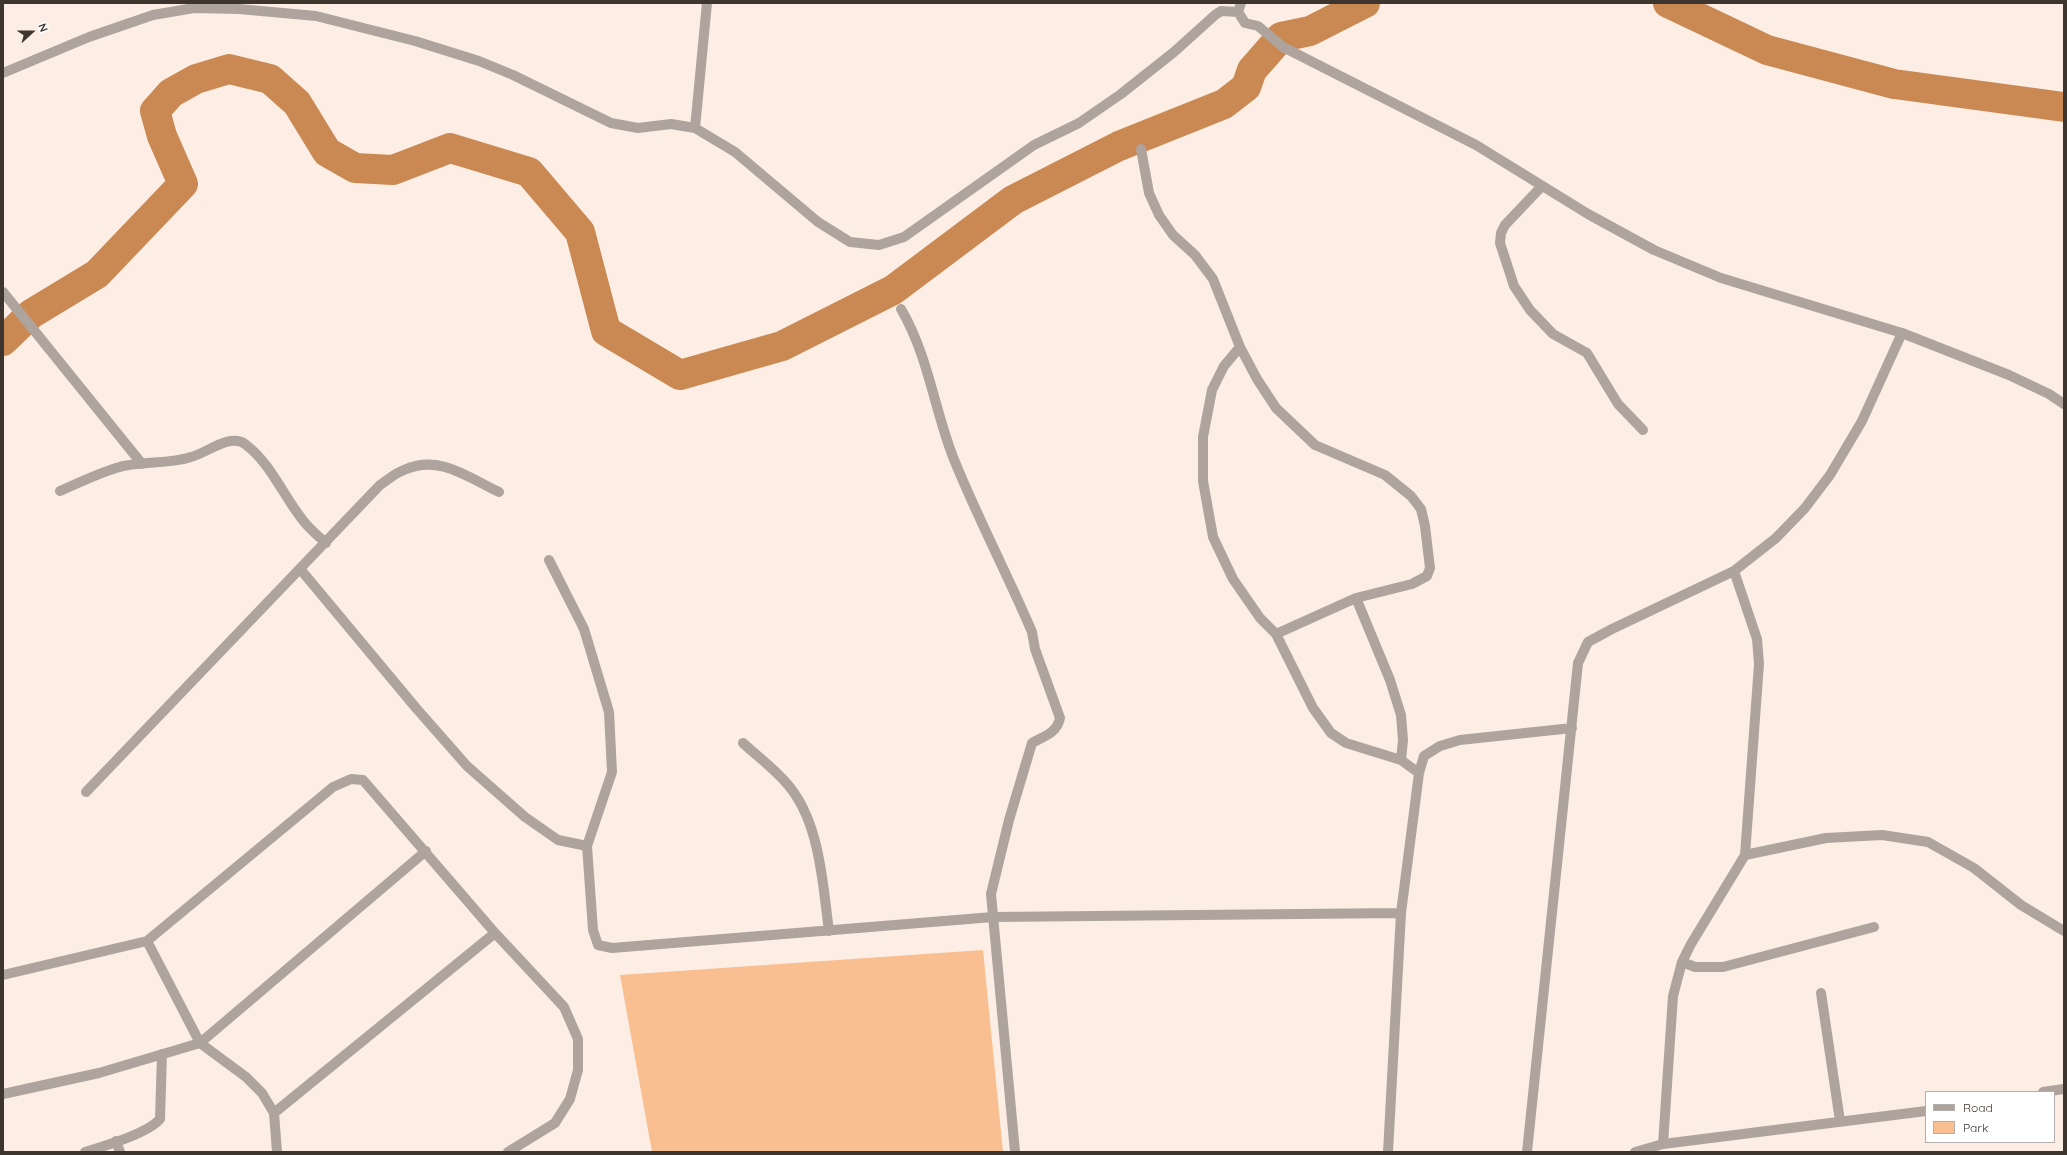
<!DOCTYPE html>
<style>
body{margin:0}
#map{position:relative;width:2067px;height:1155px;overflow:hidden;background:#fceee4;font-family:Quicksand,sans-serif}
canvas{display:block}
.frame{position:absolute;inset:0;border:4px solid #3e352e;pointer-events:none}
.legend{position:absolute;left:1925px;top:1091px;width:130px;height:52px;box-sizing:border-box;background:#fff;border:1px solid #b2aeab;margin:0;padding:5px 7px;list-style:none;font-size:12px;color:#3e352e}
.legend li{display:flex;align-items:center;gap:8px;height:20px}
.legend b{width:20px;border:1px solid #b2aeab}
.north{position:absolute;left:12px;top:12px;width:40px;height:40px;-webkit-text-stroke:3px #fff;paint-order:stroke;rotate:69deg;font-size:11px;font-weight:700;line-height:16px;text-align:center;color:#3e352e}
.north::after{content:'';display:block;margin:auto;width:14px;height:18px;background:#3e352e;clip-path:polygon(50% 0,100% 100%,50% 72%,0 100%)}
</style>
<div id="map">
<canvas width="2067" height="1155"></canvas>
<div class="frame"></div>
<ul class="legend">
<li><b style="height:5px;background:#aea49d"></b>Road</li>
<li><b style="height:11px;background:#f9bf91"></b>Park</li>
</ul>
<div class="north">N</div>
</div>
<script>
const ctx = document.querySelector('canvas').getContext('2d');
ctx.lineJoin = 'round';
function fillPath(path, color) { ctx.fillStyle = color; ctx.fill(path, 'evenodd'); }
function trace(path, color, width, dash) { ctx.strokeStyle = color; ctx.lineWidth = width; ctx.lineCap = dash ? 'butt' : 'round'; ctx.setLineDash(dash || []); ctx.stroke(path); }
fillPath(new Path2D(`
 M983 950 1003 1152H652L620 975Z`), '#f9bf91');
trace(new Path2D(`
 M1668 3 1767 50 1894 84 2064 107
 M3 341 31 314 97 274 183 184 162 136 155 111 171 93 196 79 229 69 270 79 297 103 327 152 355 168 393 170 450 148 529 172 580 232 606 331 680 375 782 346 893 290 1013 200 1119 146 1224 104 1246 87 1252 70 1281 37 1310 31 1365 3`), '#ca8953', 30);
trace(new Path2D(`
 M1241 3 1238 12 1245 23 1258 26 1283 47 1476 145 1588 214 1654 250 1721 278 1902 333 2009 375 2049 394 2064 404
 M3 73 89 37 153 15 194 8 239 9 316 16 415 41 479 61 513 75 611 123 638 128 671 124 695 128 735 152 818 222 850 242 879 245 904 237 1034 145 1079 123 1121 94 1174 52 1215 15 1221 11 1238 12
 M695 128 707 3
 M1141 149 1149 193 1159 215 1173 235 1195 255 1213 279 1240 347 1257 379 1276 408 1315 445 1385 475 1411 496 1421 509 1425 526 1430 568 1427 576 1412 584 1356 598 1276 634
 M1542 186 1505 225 1501 233 1500 243 1514 286 1530 310 1553 334 1587 353 1618 404 1643 430
 M3 292 142 464
 M901 309C928 355 934 408 953 457 977 517 1007 573 1032 632L1035 649 1060 718C1057 733 1044 736 1032 743L1009 820 991 894 1015 1152
 M1240 347 1224 366 1212 390 1203 437V481L1213 537 1233 579 1260 618 1276 634 1313 708 1331 733 1346 743 1401 760 1419 773
 M60 491C78 483 97 474 116 468 140 460 167 465 191 457 207 453 230 433 245 444 272 464 285 500 306 524 312 531 319 537 326 543
 M549 560 584 629 609 712 612 772 587 846 593 930 598 945 612 948 993 917 1401 913
 M301 570 416 708 467 766 525 817 558 840 587 846
 M1734 571 1757 639 1759 664 1745 855
 M1356 598 1390 680 1401 715 1403 740 1401 760
 M743 743C759 758 779 772 792 790 820 827 823 886 829 931
 M86 792 380 485C388 480 395 473 404 470 439 454 467 477 499 492
 M147 941 200 1043 246 1077 262 1093 274 1113 277 1152
 M1682 962 1695 967H1723L1874 927
 M3 975 147 941 333 787 351 779 363 780 495 933 564 1007 578 1039V1070L570 1099 555 1123 508 1152
 M1821 993 1840 1121
 M2043 1092 2064 1089
 M3 1094 99 1073 200 1043 426 851
 M274 1113 495 933
 M116 1141 120 1152
 M1663 1144 1673 996 1682 962 1691 944 1745 855 1826 838 1882 835 1928 842 1974 868 2021 905 2064 931
 M85 1152C104 1146 147 1134 160 1119L162 1054
 M1388 1152 1401 913 1419 773 1424 756 1440 746 1460 740 1572 728
 M1527 1152 1578 663 1588 642 1612 629 1734 571 1776 538 1805 508 1830 475 1862 421 1902 333
 M1635 1152 1663 1144 1926 1111`), '#aea49d', 10);
</script>
